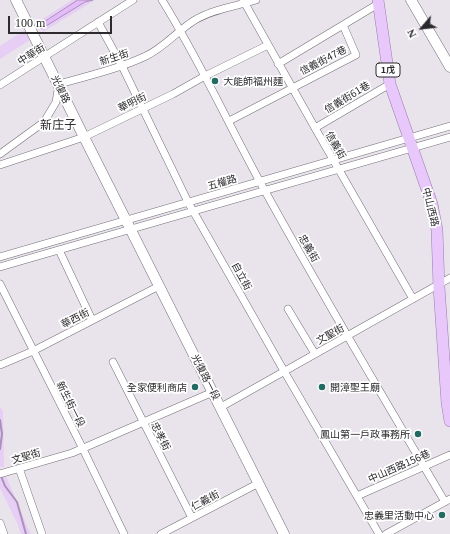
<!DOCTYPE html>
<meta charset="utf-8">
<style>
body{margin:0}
#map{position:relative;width:450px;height:534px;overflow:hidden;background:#e9e4ec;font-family:Georgia,serif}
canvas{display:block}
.north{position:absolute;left:402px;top:8px;width:40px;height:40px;-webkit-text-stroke:3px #fff;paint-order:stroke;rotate:242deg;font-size:11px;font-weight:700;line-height:16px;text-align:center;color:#2c2a2d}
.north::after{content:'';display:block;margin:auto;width:14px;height:18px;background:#2c2a2d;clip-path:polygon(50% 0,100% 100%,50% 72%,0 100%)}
.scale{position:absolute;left:8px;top:16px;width:104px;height:18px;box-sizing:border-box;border:2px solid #2c2a2d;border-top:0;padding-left:5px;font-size:12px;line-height:14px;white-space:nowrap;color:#2c2a2d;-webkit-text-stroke:3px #fff;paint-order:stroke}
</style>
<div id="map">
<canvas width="450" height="534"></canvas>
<div class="north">N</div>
<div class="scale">100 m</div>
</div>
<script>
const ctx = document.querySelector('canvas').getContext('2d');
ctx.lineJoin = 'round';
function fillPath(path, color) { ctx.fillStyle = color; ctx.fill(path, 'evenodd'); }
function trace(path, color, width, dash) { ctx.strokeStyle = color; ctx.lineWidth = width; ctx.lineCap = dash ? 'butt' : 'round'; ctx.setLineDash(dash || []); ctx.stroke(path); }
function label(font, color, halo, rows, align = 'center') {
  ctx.font = font + ' Georgia,"Noto Sans TC",serif'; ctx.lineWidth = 3.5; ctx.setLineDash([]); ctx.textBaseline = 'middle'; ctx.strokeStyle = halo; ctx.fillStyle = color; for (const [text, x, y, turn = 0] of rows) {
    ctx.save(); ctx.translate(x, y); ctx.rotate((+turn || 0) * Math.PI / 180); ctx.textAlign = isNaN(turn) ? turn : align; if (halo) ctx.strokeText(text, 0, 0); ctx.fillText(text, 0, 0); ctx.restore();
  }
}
fillPath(new Path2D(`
 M72 0H95L43 32 38 22Z
 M25 30 30 40 0 59V46Z
 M0 407 3 411 4 467H0Z
 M6 476 28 528 31 534H21L18 525 0 488V478Z`), '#e6cef4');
const water = new Path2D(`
 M78 0H93L85 2 41 29 40 25Z`);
fillPath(water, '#e2bbf8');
trace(water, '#ab90bb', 1);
trace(new Path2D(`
 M0 420 2 434 0 449
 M1 476 5 486 17 502 26 534`), '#ab90bb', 2);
const street = new Path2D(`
 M162 0C200 61 230 128 265 191 323 296 384 399 445 502
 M243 0 315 128 413 299
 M98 22 122 66 188 202 284 371 379 534
 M278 64 378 4
 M0 85 133 0
 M229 121 356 55 343 25
 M315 128 390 84
 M0 154 44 122 56 102 59 84C88 76 118 69 146 56 165 47 178 30 195 20 213 9 237 6 256 0
 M0 165 84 137 173 94 205 76 268 45
 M59 250 92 320
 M0 257 450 126
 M0 267 450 137
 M0 284 83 449 124 534
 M288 309 315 354
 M113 362 192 518
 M0 365 33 351 159 286
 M221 407 450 278
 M19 468 42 534
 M0 474 72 453 213 392
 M357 496 450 455
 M0 523 4 534
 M161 534 259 483
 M386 534 450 499`);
const secondary = new Path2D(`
 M16 0 84 137 284 534
 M411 0 450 67`);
const primary = new Path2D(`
 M378 0 390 84 432 204 437 230 439 287 447 403 450 421`);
trace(street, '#726e75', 8);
trace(secondary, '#726e75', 11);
trace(primary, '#9c79b0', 12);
trace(street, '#fff', 7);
trace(secondary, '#fff', 10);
trace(primary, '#e8c8fa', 11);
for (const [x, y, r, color] of [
 [215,81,4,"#226b63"],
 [195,387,4,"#226b63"],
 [322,387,4,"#226b63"],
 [418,434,4,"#226b63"],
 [442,515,4,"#226b63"]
]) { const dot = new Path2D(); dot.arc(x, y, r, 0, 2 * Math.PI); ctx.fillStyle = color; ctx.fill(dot); trace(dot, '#fff', 1.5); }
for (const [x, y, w] of [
 [388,70,24]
]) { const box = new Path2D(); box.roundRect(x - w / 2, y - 7, w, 14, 3); ctx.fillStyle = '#fff'; ctx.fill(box); trace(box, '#2c2a2d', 1); }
label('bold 9px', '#2c2a2d', null, [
 ["1戊",388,70]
]);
label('10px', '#2c2a2d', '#fff', [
 ["中華街",31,54,-32],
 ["新生街",114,57,-18],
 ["信義街47巷",323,60,-27],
 ["光復路",61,89,64],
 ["信義街61巷",347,97,-31],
 ["華明街",132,102,-26],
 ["信義街",336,145,60],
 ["五權路",222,182,-16],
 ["中山西路",431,207,76],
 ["忠義街",309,248,60],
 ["自立街",242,276,61],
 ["華西街",75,318,-27],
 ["文聖街",330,334,-29],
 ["光復路一段",206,377,63],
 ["新生街一段",71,404,63],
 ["忠孝街",161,436,63],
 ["文聖街",26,456,-16],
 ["中山西路156巷",399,466,-24],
 ["仁義街",205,500,-28]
]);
label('10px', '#2c2a2d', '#fff', [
 ["大能師福州麵",223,81,"left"],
 ["全家便利商店",187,387],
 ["開漳聖王廟",330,387,"left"],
 ["鳳山第一戶政事務所",410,434],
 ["忠義里活動中心",434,515]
], 'right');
label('12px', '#2c2a2d', '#fff', [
 ["新庄子",58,124]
]);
</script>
